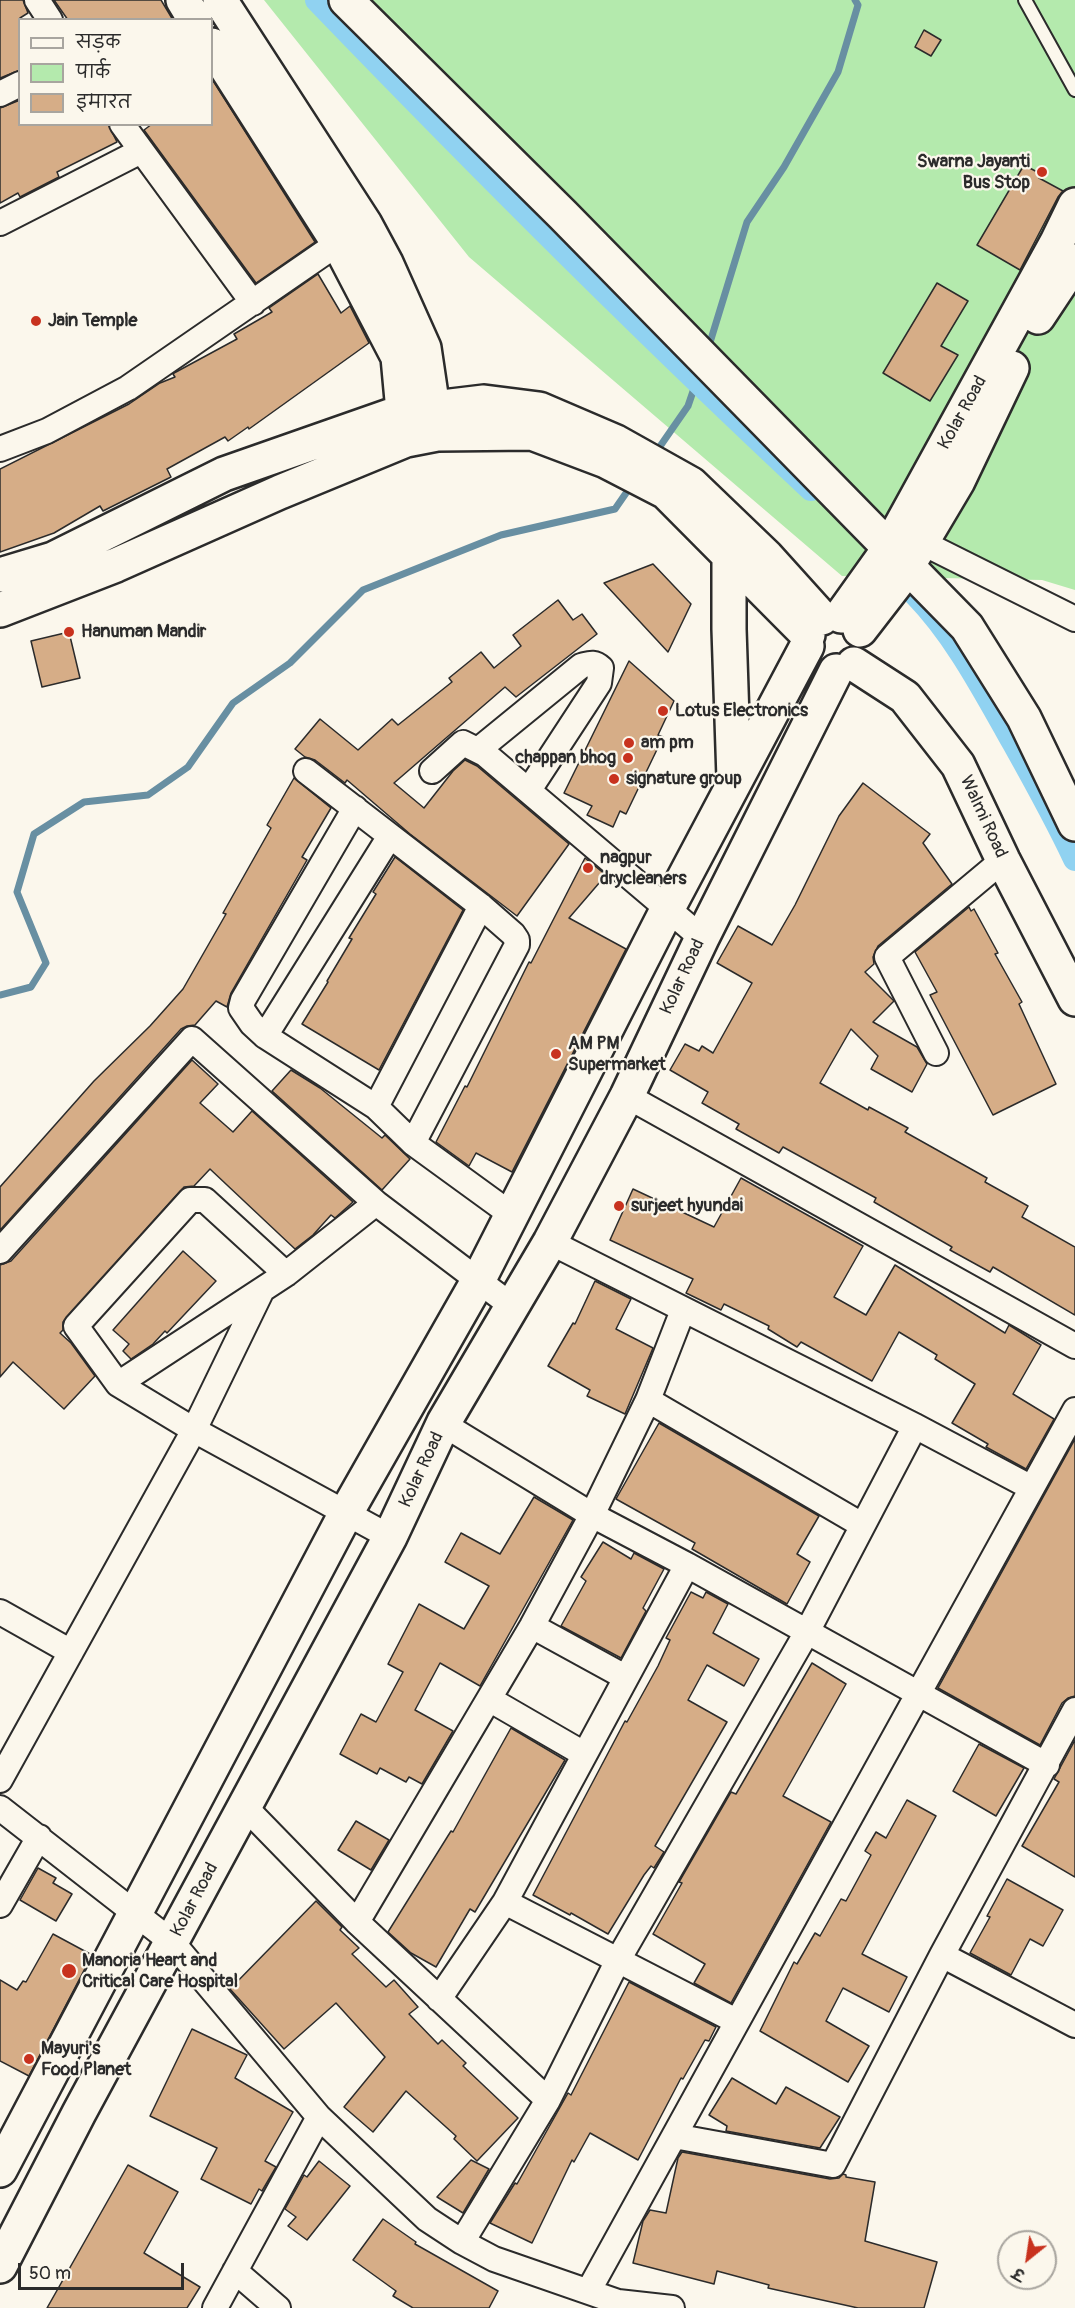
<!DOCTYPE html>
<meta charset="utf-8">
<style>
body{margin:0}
#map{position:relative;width:1075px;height:2308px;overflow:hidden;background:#fbf7ec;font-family:Pangolin,"Playpen Sans Deva",sans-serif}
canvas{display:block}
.legend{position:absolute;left:18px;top:18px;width:195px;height:108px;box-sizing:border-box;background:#fbf7ec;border:2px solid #a8a59f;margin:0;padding:8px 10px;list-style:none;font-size:18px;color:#2b2b2b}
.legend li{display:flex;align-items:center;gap:12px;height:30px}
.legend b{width:30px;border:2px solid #a8a59f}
.north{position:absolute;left:997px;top:2230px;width:60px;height:60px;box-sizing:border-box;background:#fbf7ec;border:2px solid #a8a59f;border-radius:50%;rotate:210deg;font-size:16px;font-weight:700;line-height:24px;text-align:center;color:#2b2b2b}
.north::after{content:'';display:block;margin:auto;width:21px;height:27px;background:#c8321e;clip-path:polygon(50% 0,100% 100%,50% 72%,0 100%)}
.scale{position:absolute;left:18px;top:2263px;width:166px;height:27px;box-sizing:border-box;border:3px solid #2b2b2b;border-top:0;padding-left:8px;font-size:18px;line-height:21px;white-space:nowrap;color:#2b2b2b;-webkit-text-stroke:4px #fbf7ec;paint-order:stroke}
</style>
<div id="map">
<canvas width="1075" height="2308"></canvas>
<ul class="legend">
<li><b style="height:8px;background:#fbf7ec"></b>सड़क</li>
<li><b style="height:16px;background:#b4eaad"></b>पार्क</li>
<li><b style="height:16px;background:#d6ad87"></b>इमारत</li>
</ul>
<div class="north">उ</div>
<div class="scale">50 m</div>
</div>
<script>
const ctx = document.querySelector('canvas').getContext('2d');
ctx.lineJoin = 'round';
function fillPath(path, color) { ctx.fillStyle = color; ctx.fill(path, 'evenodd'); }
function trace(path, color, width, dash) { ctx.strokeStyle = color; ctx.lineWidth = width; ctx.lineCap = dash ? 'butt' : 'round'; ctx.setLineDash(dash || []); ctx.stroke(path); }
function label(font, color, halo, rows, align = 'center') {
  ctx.font = font + ' Pangolin,sans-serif'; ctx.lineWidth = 4.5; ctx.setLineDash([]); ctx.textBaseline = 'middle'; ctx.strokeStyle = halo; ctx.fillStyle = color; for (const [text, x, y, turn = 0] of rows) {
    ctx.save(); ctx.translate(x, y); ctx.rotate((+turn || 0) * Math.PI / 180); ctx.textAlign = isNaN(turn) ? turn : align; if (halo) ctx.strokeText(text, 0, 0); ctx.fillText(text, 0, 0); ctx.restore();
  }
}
fillPath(new Path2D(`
 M264 0H1075V590L1042 580 842 576 469 257Z`), '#b4eaad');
trace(new Path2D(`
 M708 349 747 222 784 167 838 72 858 5 855 0
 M654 455 688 406 701 368
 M0 995 31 987 46 963 17 892 34 834 84 802 148 795 188 767 233 703 290 663 363 590 501 535 615 509 633 483`), '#688fa2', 7);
trace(new Path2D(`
 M317 0C478 167 642 331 811 489
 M916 595C953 633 980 683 1006 729 1030 772 1054 814 1075 859`), '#90d2f1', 24);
const building = new Path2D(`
 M0 0H23L28 13 20 18V70L0 78Z
 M54 0H161L173 20H68Z
 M924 30 941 40 931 56 915 47Z
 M212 79 315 242 256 283 144 130 152 124H212Z
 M20 100V124H108L117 142 57 172 59 177 20 197 18 193 0 203V108Z
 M1024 165 1041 174 1039 178 1063 191 1058 197 1020 270 977 245Z
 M318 274 341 313 350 306 369 343 249 429 248 427 228 441 225 437 167 469 171 477 103 511 100 506 54 533 0 552V469L129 404 160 383 175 377 173 374 176 372 237 339 234 334 272 312 269 308Z
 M937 283 968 301 941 346 958 355 930 401 883 373Z
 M653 564 691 604 668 652 604 583Z
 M558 600 573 620 582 614 597 634 516 697 505 687 394 783 424 808 453 771 465 760 477 766 569 844 517 916 410 834 347 780 345 783 315 760 305 757 295 749 320 719 358 750 392 719 398 725 452 682 449 678 481 652 494 668 521 646 513 635Z
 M69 632 80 678 42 687 31 641Z
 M629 661 674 701 658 735 663 737 626 814 620 811 613 827 587 815 592 806 564 793Z
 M294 778 331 808 302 857 307 860 231 993 227 1007 216 1001 195 1025 187 1026 181 1029 0 1230V1187L94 1081 150 1026 183 989 226 914 223 913 271 828 267 825Z
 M863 783 930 834 923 843 952 884 878 946 873 957 874 964 865 972 894 1001 873 1022 917 1047 927 1064 912 1092 871 1069 878 1056 851 1029 820 1083 868 1110 869 1107 908 1128 905 1132 987 1178 985 1182 1028 1206 1022 1217 1075 1247V1315L993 1267 990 1272 950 1250 952 1247 874 1202 876 1198 783 1147 779 1153 736 1129 739 1124 702 1103 708 1092 670 1070 685 1044 699 1051 702 1046 713 1053 752 983 717 963 738 926 772 945 795 905 839 816Z
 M395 857 463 910 379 1070 302 1024 328 982 327 981 352 939 349 938 376 894 373 892Z
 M585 858 606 875 569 918 626 949 512 1172 476 1153 469 1166 436 1142 465 1086 467 1087 529 962 531 963Z
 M969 907 971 911 974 909 998 953 995 954 1022 1002 1019 1004 1056 1084 993 1115 930 995 937 992 915 952Z
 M192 1060 218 1084 200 1103 233 1132 252 1111 353 1202 335 1218 331 1215 313 1235 295 1249 210 1169 194 1186 184 1187 63 1322V1330L60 1333 71 1343 95 1376 64 1409 13 1362 0 1377V1265L11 1261Z
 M291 1070 320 1088 382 1138 385 1135 410 1159 382 1190 272 1091Z
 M741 1178 863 1246 834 1297 866 1315 895 1265 1005 1333 1009 1325 1041 1345 1013 1394 1054 1419 1026 1469 986 1447 988 1444 952 1423 975 1384 935 1359 937 1355 899 1332 872 1381 801 1342 797 1347 768 1329 769 1326 724 1304 721 1310 686 1293 693 1279 610 1240 633 1189 714 1227Z
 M183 1251 216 1281 167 1333 165 1331 153 1344 131 1359 123 1351 129 1344 113 1330Z
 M595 1281 631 1299 616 1329 653 1348 625 1414 587 1396 590 1390 548 1366 573 1323 575 1324Z
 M659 1423 819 1516 797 1554 810 1562 787 1604 692 1549 695 1543 616 1499Z
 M1075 1439V1696L1068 1698 1062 1703 1040 1745 938 1688Z
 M534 1497 573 1520 480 1686 440 1663 415 1710 453 1731 422 1784 409 1777 406 1782 380 1768 377 1774 340 1754 361 1714 376 1722 403 1672 388 1664 419 1604 464 1629 489 1586 445 1562 461 1533 500 1554Z
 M603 1542 631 1559 634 1553 664 1569 643 1608 646 1611 621 1658 561 1626 586 1581 581 1577Z
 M691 1592 703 1598 706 1592 728 1604 713 1633 759 1659 744 1686 707 1665 688 1700 727 1722 655 1846 664 1852 654 1868 651 1866 644 1875 608 1934 571 1913 570 1915 533 1895 625 1721 627 1722 658 1666 670 1640 666 1638Z
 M812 1663 846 1684 783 1796 831 1822 731 2003 694 1983 705 1964 653 1934 682 1883 679 1882 731 1792 736 1794Z
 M511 1728 565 1760 475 1912 470 1909 436 1967 411 1953 388 1932 451 1831 453 1832Z
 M1075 1740V1877L1022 1846 1059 1782 1054 1779Z
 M979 1744 1024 1768 996 1816 953 1791Z
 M907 1800 936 1816 862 1954 907 1977 889 2012 843 1988 826 2021 869 2046 848 2082 760 2031 794 1962 797 1964 815 1933 820 1936 841 1899 846 1901 871 1855 865 1851 876 1832 886 1838Z
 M356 1821 389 1840 371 1870 338 1850Z
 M38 1868 56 1878 53 1883 72 1894 56 1921 20 1900Z
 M1007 1879 1063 1910 1043 1946 1030 1939 1011 1975 970 1953 990 1917 987 1916Z
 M316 1901 342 1927 340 1930 359 1948 352 1954 386 1987 394 1980 418 2007 409 2014 438 2044 442 2040 466 2063 463 2066 518 2118 477 2161 454 2139 456 2136 406 2091 373 2132 344 2107 385 2057 336 2003 284 2049 230 1989Z
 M53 1934 92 1955 29 2076 0 2061V1980L17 1990 23 1981 26 1982Z
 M629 1982 716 2027 709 2041 705 2040 683 2079 681 2078 638 2160 590 2133 574 2162 572 2160 532 2243 490 2223 515 2183 517 2184 568 2093 571 2095Z
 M192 2029 247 2055 235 2078 293 2112 265 2161 276 2167 262 2191 259 2189 251 2204 201 2179 217 2148 150 2116Z
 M732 2078 776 2104 786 2087 840 2117 820 2148 726 2131 727 2126 709 2115Z
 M682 2152 830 2179 839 2178 843 2174 846 2175V2177L875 2182 865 2241 937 2262 924 2308H858L768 2288 769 2285 717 2271 714 2284 633 2263 643 2221 650 2210 666 2213 678 2158Z
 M471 2160 489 2169 463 2213 437 2197Z
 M319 2161 350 2186 307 2240 288 2226 296 2217 285 2209 304 2175 307 2177Z
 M128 2165 178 2192 144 2253 200 2287 187 2308H47Z
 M383 2219 416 2242 415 2244 498 2291 489 2308H413L393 2296 396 2291 353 2260Z`);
fillPath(building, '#d6ad87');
trace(building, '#2b2b2b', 1.5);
const lane = new Path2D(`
 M1025 0 1075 90`);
const street = new Path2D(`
 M37 0 50 20
 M0 94 20 84
 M122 124 253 303
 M0 223 141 151
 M0 449 47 431 128 388 350 235
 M921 542 1075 619
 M478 750 581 666C589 664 594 661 601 668L599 683 529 790
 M306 771 481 906 513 934 517 940V945L413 1143
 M432 771 463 743 485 754 702 938
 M355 808 243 1000 241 1008 252 1024 265 1036 376 1107 413 1143 512 1215
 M265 1036 390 836
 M936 1053 887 957 1003 860
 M627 1096 1075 1346
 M376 1107 481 906
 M376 1203 286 1274 118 1384 194 1430 390 1537
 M550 1242 915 1426 1032 1488
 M0 1251 192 1039 376 1203 512 1306
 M118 1384 76 1326 190 1200H205L286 1274
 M648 1400 862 1525
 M444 1422 448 1427 592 1515 687 1565 1047 1765
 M0 1612 71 1652
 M532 1626 625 1677
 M489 1699 584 1754
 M0 1780 194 1430 262 1290
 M245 1807 357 1922 548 2100
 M0 1808 172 1942 319 2117 427 2219 462 2242 494 2259 618 2302 672 2308
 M505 1902 736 2021
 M0 1905 39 1837
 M357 1922 532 1626 592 1515 648 1400 683 1310
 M942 1955 1075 2025
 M439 1999 505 1902 687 1565
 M674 2136 833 2165 942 1955 1075 1710
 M462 2242 548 2100 618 1960 807 1632 915 1426
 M235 2271 278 2308
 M589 2290 1075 1410
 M215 2308 319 2117`);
const secondary = new Path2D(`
 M183 0 195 20
 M220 0 365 224 386 263 424 348 436 429
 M346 0 563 215 967 627 1024 718 1075 824
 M212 45 339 244 398 357 405 433
 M1038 317 1075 261
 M729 554V629L734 779
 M0 575 53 559 224 474 401 412 484 402 539 409 616 442 691 484 767 557 822 618
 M0 610 116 565 280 492 406 440 437 434 532 433 606 461 666 492 808 635
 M841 616 886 553 1057 242 1075 205
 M860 630 901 577 958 481 1012 368
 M854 664 905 697 958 765 1003 860 1075 999
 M0 2170 346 1513 478 1281 668 908 807 646
 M0 2266 79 2113 390 1537 444 1422 550 1242 627 1096 702 938 836 671`);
trace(lane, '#2b2b2b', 16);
trace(street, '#2b2b2b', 28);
trace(secondary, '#2b2b2b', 38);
trace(lane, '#fbf7ec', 12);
trace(street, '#fbf7ec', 24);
trace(secondary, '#fbf7ec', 33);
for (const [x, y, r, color] of [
 [1042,172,6,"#c8321e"],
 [36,321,6,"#c8321e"],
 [69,632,6,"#c8321e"],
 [663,711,6,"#c8321e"],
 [629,743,6,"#c8321e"],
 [628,758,6,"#c8321e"],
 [614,779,6,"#c8321e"],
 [588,868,6,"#c8321e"],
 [556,1054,6,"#c8321e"],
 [619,1206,6,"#c8321e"],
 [69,1971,8,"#c8321e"],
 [29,2059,6,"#c8321e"]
]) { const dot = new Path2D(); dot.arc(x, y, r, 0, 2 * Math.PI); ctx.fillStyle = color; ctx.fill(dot); trace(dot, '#fbf7ec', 2); }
label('bold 18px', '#2b2b2b', '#fbf7ec', [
 ["Swarna Jayanti",1030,162,"right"],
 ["Bus Stop",1030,183,"right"],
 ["Jain Temple",48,321],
 ["Hanuman Mandir",81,632],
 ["Lotus Electronics",675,711],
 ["am pm",641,743],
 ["chappan bhog",616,758,"right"],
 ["signature group",626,779],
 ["nagpur",600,858],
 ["drycleaners",600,879],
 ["AM PM",568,1044],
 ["Supermarket",568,1065],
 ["surjeet hyundai",631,1206],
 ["Manoria Heart and",82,1961],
 ["Critical Care Hospital",82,1982],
 ["Mayuri's",41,2049],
 ["Food Planet",41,2070]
], 'left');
label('18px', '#2b2b2b', '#fbf7ec', [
 ["Kolar Road",963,413,-61],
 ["Walmi Road",983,817,65],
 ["Kolar Road",683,977,-65],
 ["Kolar Road",422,1470,-65],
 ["Kolar Road",195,1900,-62]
]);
</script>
